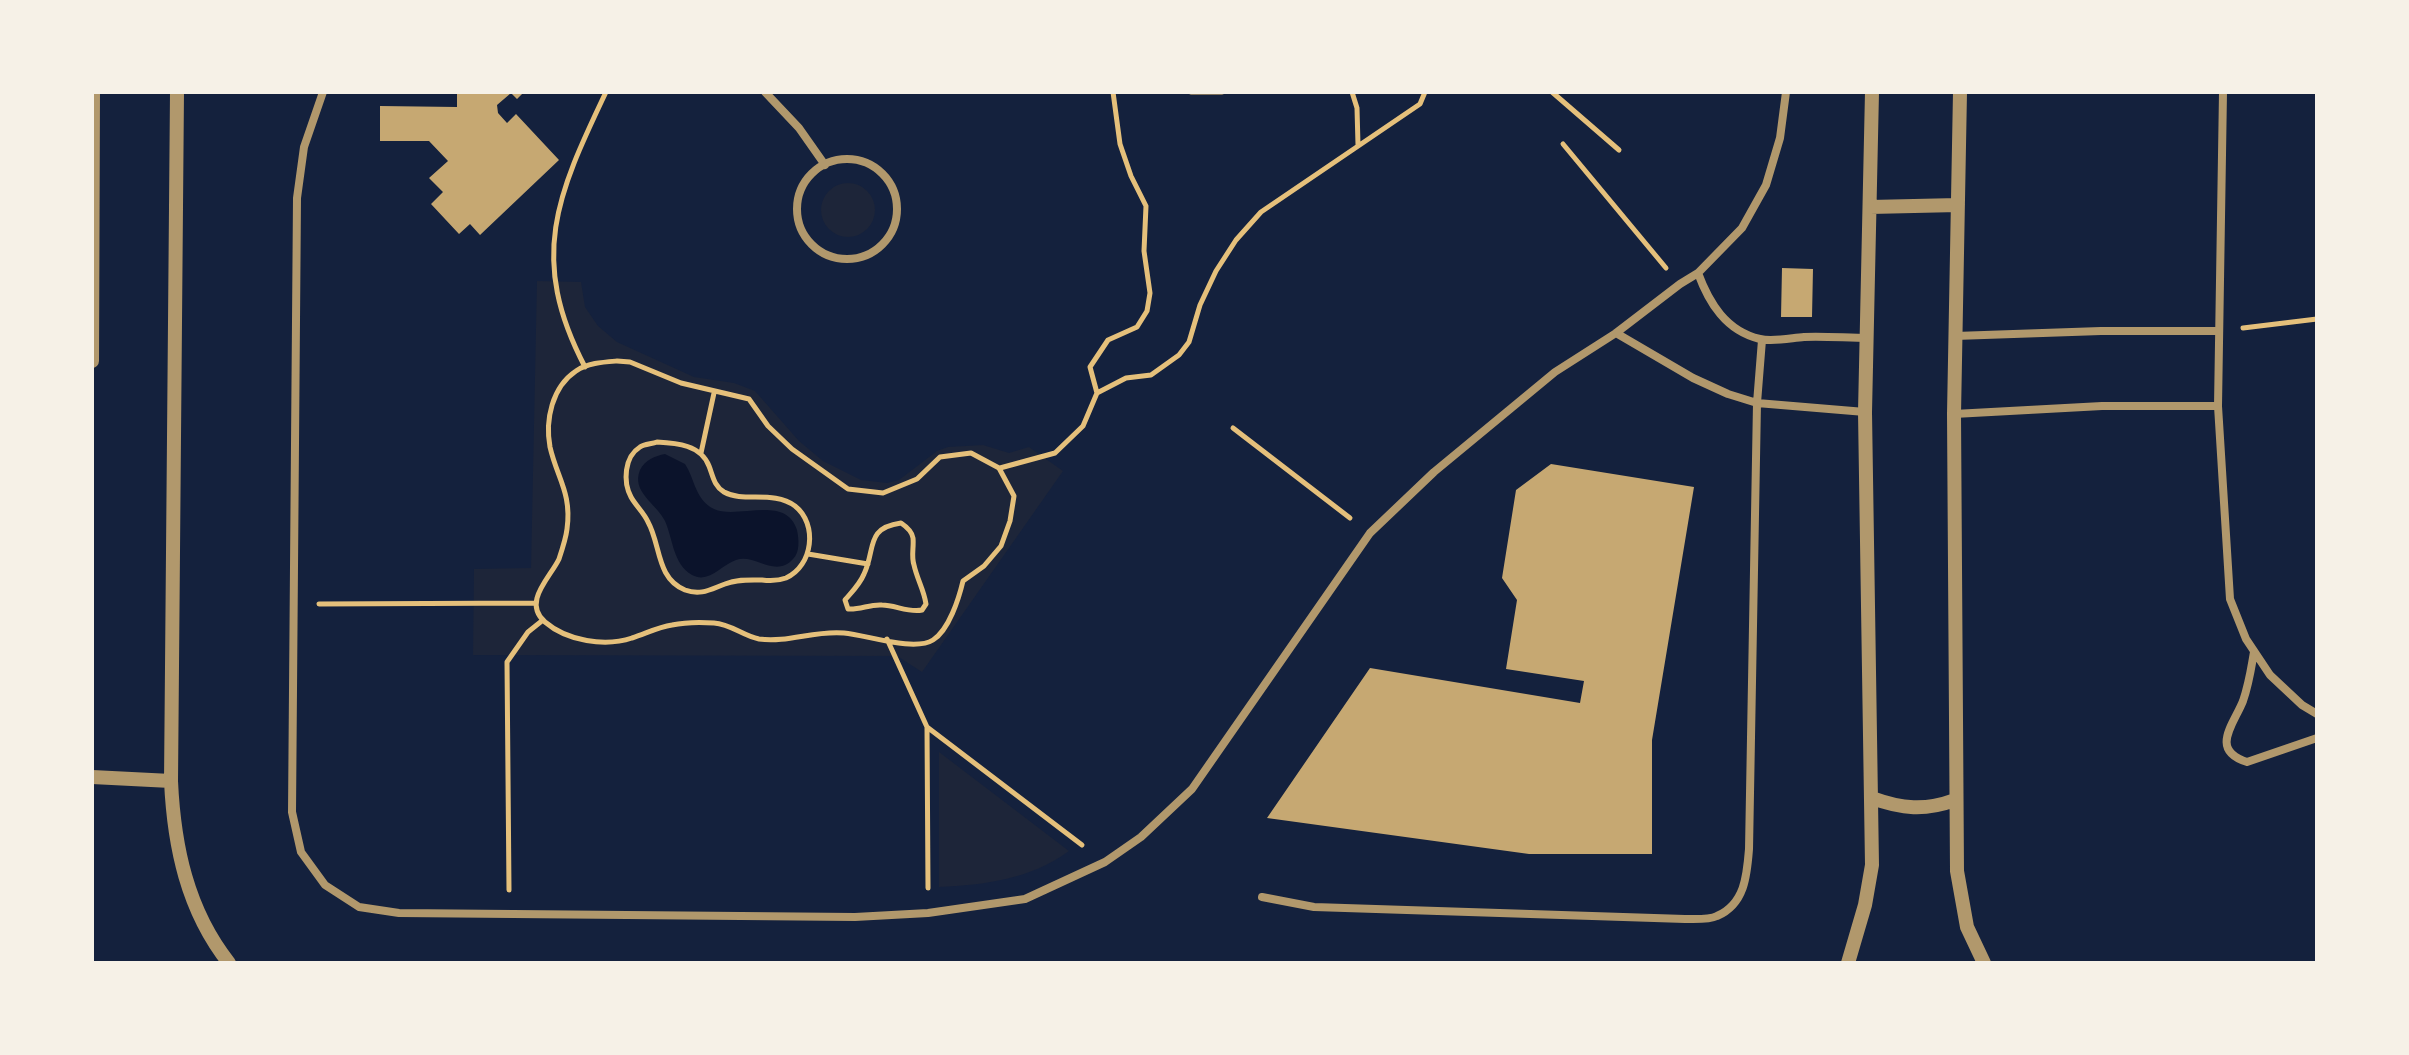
<!DOCTYPE html>
<style>
body{margin:0}
#map{position:relative;width:2409px;height:1055px;overflow:hidden;background:#14213d;font-family:"IBM Plex Sans",sans-serif}
canvas{display:block}
.frame{position:absolute;inset:0;border:94px solid #f6f1e7;pointer-events:none}
</style>
<div id="map">
<canvas width="2409" height="1055"></canvas>
<div class="frame"></div>
</div>
<script>
const ctx = document.querySelector('canvas').getContext('2d');
ctx.lineJoin = 'round';
function fillPath(path, color) { ctx.fillStyle = color; ctx.fill(path, 'evenodd'); }
function trace(path, color, width, dash) { ctx.strokeStyle = color; ctx.lineWidth = width; ctx.lineCap = dash ? 'butt' : 'round'; ctx.setLineDash(dash || []); ctx.stroke(path); }
fillPath(new Path2D(`
 M821 210a27 27 0 1 1 54 0a27 27 0 1 1-54 0Z
 M537 281 581 282 585 307 598 326 617 342 694 377 734 383 755 391 799 441 823 461 861 480 887 483 899 480 937 451 948 447 983 445 1009 453 1029 447 1063 471 922 672 897 656 473 655 474 569 531 568Z
 M939 752 1069 851C1031 879 985 885 939 887Z`), '#1d2539');
fillPath(new Path2D(`
 M665 454 685 464C695 479 695 500 714 509 737 520 786 494 797 530 799 540 800 552 793 559 775 579 755 553 736 560 721 565 709 584 692 575 673 564 673 539 665 521 656 503 631 492 640 470 645 460 655 456 665 454Z`), '#0b132b');
fillPath(new Path2D(`
 M457 92H524L517 99 511 93 497 105 498 113 507 123 516 114 559 160 480 235 470 224 459 234 431 204 443 192 429 178 448 161 429 141H380V106L457 107Z
 M1782 268 1813 269 1812 317H1781Z
 M1551 464 1694 487 1652 740V854H1529L1267 818 1370 668 1580 703 1584 681 1506 669 1517 600 1502 578 1516 490Z`), '#c6a872');
trace(new Path2D(`
 M1191 92H1222
 M1352 92 1357 108 1358 145
 M1552 92 1619 150
 M1563 144 1666 268
 M2243 328 2317 319
 M617 361 630 362 681 383 749 399 768 426 792 449 848 489 883 493 917 479 940 457 971 453 999 468 1014 496 1010 521 1001 546 984 566 963 581C959 598 949 630 933 640 914 652 867 635 844 633 815 630 788 643 759 639 743 636 731 624 714 623 700 622 686 622 672 625 658 627 645 634 632 638 605 647 567 641 545 622 522 602 550 578 559 559 562 550 566 538 567 529 572 493 557 478 550 447 545 420 552 387 576 371 587 363 604 362 617 361Z
 M585 367C528 258 557 195 606 92
 M1097 393 1126 378 1151 375 1179 355 1189 342 1200 305 1216 271 1236 240 1261 212 1420 104 1425 92
 M1233 428 1350 518
 M657 442C677 443 701 445 709 466 713 476 714 486 724 492 744 503 773 490 795 506 818 524 813 566 786 578 778 581 770 581 762 580 750 580 737 579 725 584 711 589 701 596 685 590 656 578 661 545 648 522 644 513 636 506 631 497 623 482 624 457 640 447 644 444 652 444 657 442Z
 M701 453 714 393
 M1000 468 1055 453 1083 426 1097 393 1090 367 1108 340 1137 327 1147 311 1150 293 1144 251 1146 206 1131 176 1120 144 1113 92
 M901 523C907 527 912 531 913 538 914 547 911 556 914 565 917 579 924 590 926 604L922 610C909 613 895 605 882 605 870 604 860 610 848 609L845 600C852 592 860 584 864 574 876 549 865 528 901 523Z
 M808 554 868 564
 M319 604 535 603
 M887 639 927 727 928 888
 M927 727 1082 845
 M509 890 507 662 528 632 543 620`), '#e5c07b', 5);
trace(new Path2D(`
 M323 92 304 147 297 198 292 812 301 852 325 885 359 907 399 913 855 917 928 913 1025 899 1105 862 1141 837 1192 789 1370 533 1434 472 1555 372 1616 333 1680 284 1698 273 1742 228 1766 185 1780 138 1786 92
 M765 92 799 128 825 165
 M2223 92 2218 406 2230 599 2246 639 2270 675 2302 705 2317 714
 M797 209a50 50 0 1 1 100 0a50 50 0 1 1-100 0Z
 M1698 273C1709 303 1726 331 1760 339 1773 342 1791 338 1804 337 1825 336 1847 338 1868 338
 M1616 333 1693 378 1728 394 1757 403 1865 412
 M1955 336 2101 331H2218
 M1954 414 2102 406H2218
 M2254 652C2251 669 2249 684 2243 701 2234 724 2209 750 2247 762L2317 738
 M1262 897 1314 907 1685 919C1695 919 1709 920 1717 916 1745 904 1747 875 1749 849L1757 403 1762 340`), '#b1986c', 8);
trace(new Path2D(`
 M177 92 171 781C174 846 187 910 229 963
 M1960 92 1954 414 1957 871 1967 927 1984 963
 M1870 207 1958 205
 M92 361 93 92
 M92 777 171 781
 M1872 798C1902 809 1925 811 1955 800
 M1848 963 1865 905 1872 865 1865 412 1872 92`), '#b1986c', 14);
</script>
